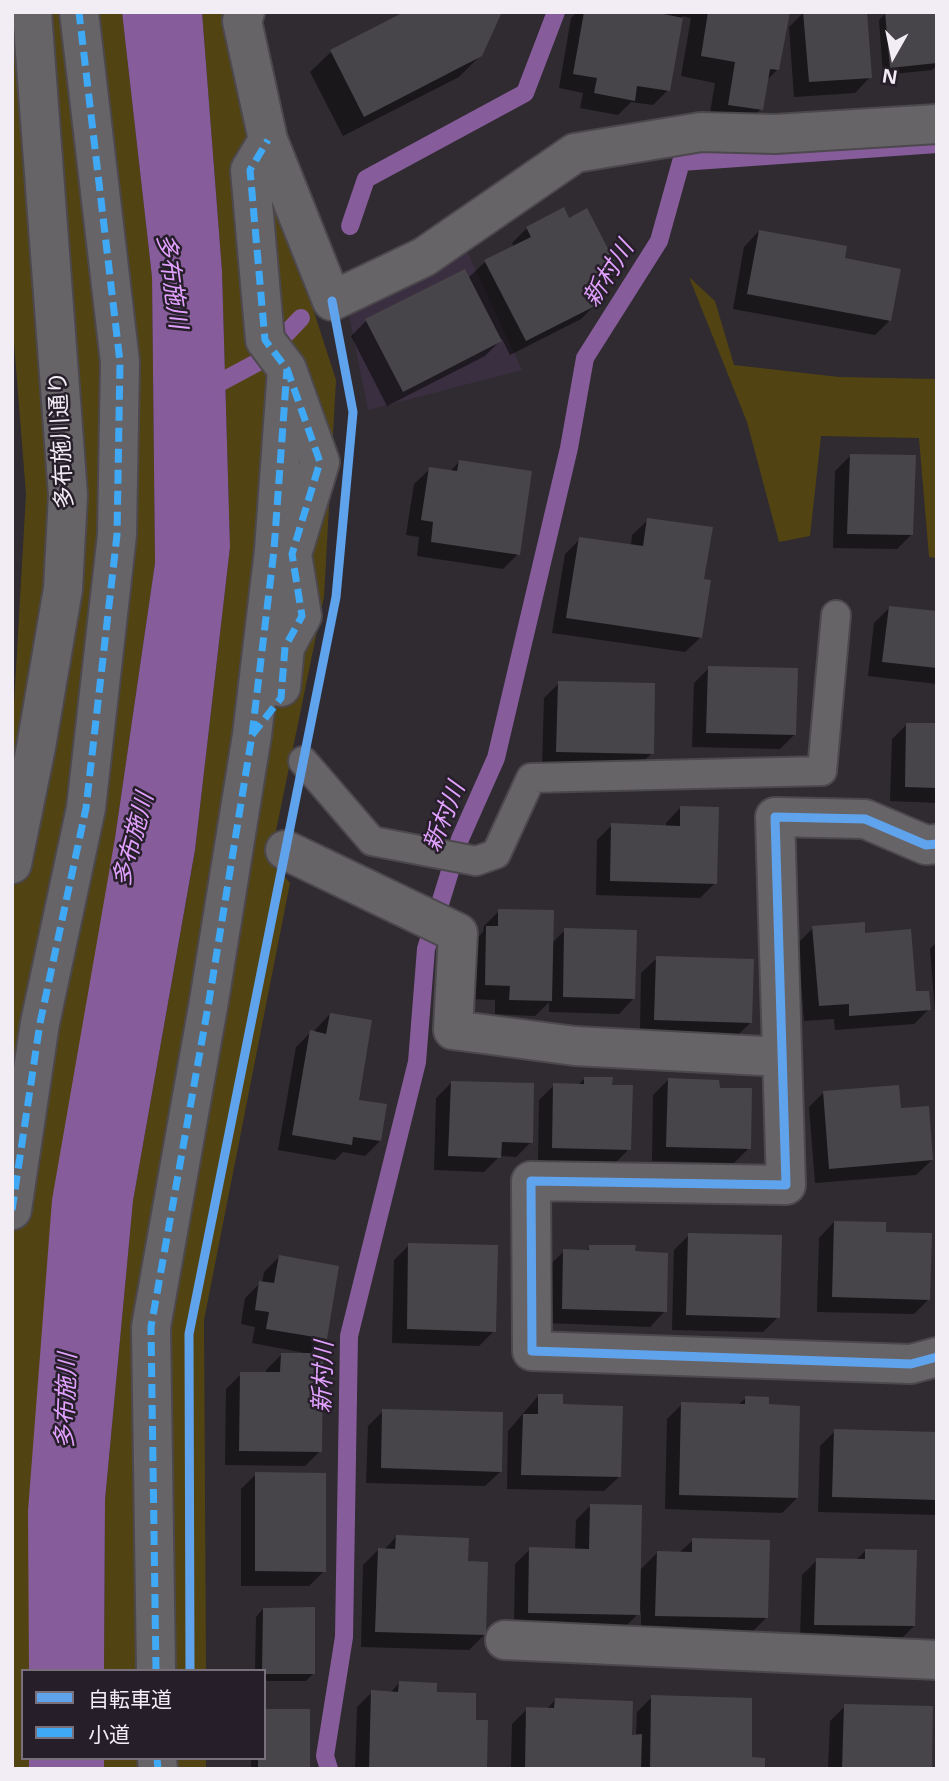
<!DOCTYPE html>
<meta charset="utf-8">
<style>
body{margin:0}
#map{position:relative;width:949px;height:1781px;overflow:hidden;background:#2f2b31;font-family:"Open Sans","Noto Sans JP",sans-serif}
canvas{display:block}
.frame{position:absolute;inset:0;border:14px solid #f2edf5;pointer-events:none}
.legend{position:absolute;left:21px;top:1669px;width:245px;height:91px;box-sizing:border-box;background:#261f2a;border:2px solid #78717b;margin:0;padding:9px 12px;list-style:none;font-size:21px;color:#f2edf5}
.legend li{display:flex;align-items:center;gap:14px;height:35px}
.legend b{width:35px;border:2px solid #78717b}
.north{position:absolute;left:858px;top:21px;width:70px;height:70px;-webkit-text-stroke:5px #261f2a;paint-order:stroke;rotate:189deg;font-size:19px;font-weight:700;line-height:28px;text-align:center;color:#f2edf5}
.north::after{content:'';display:block;margin:auto;width:24px;height:32px;background:#f2edf5;clip-path:polygon(50% 0,100% 100%,50% 72%,0 100%)}
</style>
<div id="map">
<canvas width="949" height="1781"></canvas>
<div class="frame"></div>
<ul class="legend">
<li><b style="height:9px;background:#60a3ed"></b>自転車道</li>
<li><b style="height:9px;background:#3fa9f5"></b>小道</li>
</ul>
<div class="north">N</div>
</div>
<script>
const ctx = document.querySelector('canvas').getContext('2d');
ctx.lineJoin = 'round';
function fillPath(path, color) { ctx.fillStyle = color; ctx.fill(path, 'evenodd'); }
function trace(path, color, width, dash) { ctx.strokeStyle = color; ctx.lineWidth = width; ctx.lineCap = dash ? 'butt' : 'round'; ctx.setLineDash(dash || []); ctx.stroke(path); }
function label(font, color, halo, rows, align = 'center') {
  ctx.font = font + ' "Open Sans","Noto Sans JP",sans-serif'; ctx.lineWidth = 5; ctx.setLineDash([]); ctx.textBaseline = 'middle'; ctx.strokeStyle = halo; ctx.fillStyle = color; for (const [text, x, y, turn = 0] of rows) {
    ctx.save(); ctx.translate(x, y); ctx.rotate((+turn || 0) * Math.PI / 180); ctx.textAlign = isNaN(turn) ? turn : align; if (halo) ctx.strokeText(text, 0, 0); ctx.fillText(text, 0, 0); ctx.restore();
  }
}
fillPath(new Path2D(`
 M465 246 522 370 368 410 348 310Z`), '#3a2f40');
fillPath(new Path2D(`
 M12 12H122L152 277 155 563 115 838 29 1671H23V1758H29V1769H12V739L26 494 12 317Z
 M202 12H228L224 33 336 380 324 597 270 860 290 883 204 1320 206 1671H104L105 1500 133 1201 195 851 230 547 222 271Z
 M689 277 715 301 734 365 839 377 937 379V558L929 557 919 438 821 436 810 536 779 542 747 422Z
 M104 1758H206V1769H104Z`), '#524412');
fillPath(new Path2D(`
 M122 12H202L222 271 230 547 195 850 133 1201 105 1500 104 1671H29L28 1511 52 1200 115 838 155 563 152 277Z
 M29 1758H104V1769H29Z`), '#875c9b');
fillPath(new Path2D(`
 M408 12 481 55 459 77 343 136 310 72 331 52Z
 M577 12H645L655 14V12H788L778 69 766 81 761 109 740 130 708 125 715 83 681 76 691 18 682 16 668 90 653 105 631 102 618 115 580 108 583 93 559 88 571 18Z
 M804 12 870 77 855 93 794 97 789 27Z
 M886 13 937 22V65L932 70 883 75 879 20Z
 M568 220 618 272 603 287 591 293 596 304 581 319 510 355 502 339 485 356 387 406 351 336 366 321 468 278 485 262 514 247 512 243 527 228Z
 M759 231 843 260 890 320 875 335 733 309 744 247Z
 M850 456 912 534 897 549 833 548 835 471Z
 M459 462 518 554 503 569 417 556 419 537 406 535 414 484 430 469 449 472Z
 M648 520 702 581 701 637 685 652 552 633 565 554 580 539 631 546 632 535Z
 M889 608 937 613V684L868 676 874 623Z
 M709 668 795 734 780 749 692 747 694 683Z
 M559 683 652 753 637 768 542 766 544 698Z
 M907 724 937 725V803L890 801 892 739Z
 M681 807 715 883 700 898 596 895 597 840 612 825 666 827V823Z
 M499 911 551 944 565 930 634 998 619 1014 549 1012V1002L535 1016 495 1014V1000L471 999 472 943 483 932 484 926Z
 M813 928 863 935 929 1009 914 1024 835 1030 834 1019 804 1021 798 943Z
 M937 942V1024H936L930 949Z
 M657 958 750 1023 735 1038 640 1035 641 973Z
 M330 1014 357 1101 380 1141 365 1156 343 1152 335 1160 278 1150 296 1047 311 1032 315 1033V1030Z
 M585 1078 629 1149 614 1164 538 1162 539 1100 554 1085 577 1086Z
 M668 1080 718 1089 749 1148 734 1163 652 1161 653 1095Z
 M451 1083 531 1142 516 1157 500 1156 484 1172 434 1170 436 1098Z
 M824 1092 899 1110 932 1160 916 1175 815 1183 809 1107Z
 M834 1222 884 1234 929 1299 914 1314 817 1312 819 1238Z
 M689 1235 778 1317 763 1332 672 1330 674 1250Z
 M409 1245 494 1331 479 1346 392 1343 394 1260Z
 M590 1247 634 1253 665 1311 650 1327 547 1323 549 1266 564 1251 585 1252Z
 M279 1257 325 1338 309 1355 320 1451 305 1466 225 1465 226 1389 241 1374H266V1370L281 1355H305V1353L252 1343 255 1327 241 1324 245 1298 260 1283H262L264 1272Z
 M539 1395 562 1406 620 1476 604 1491 507 1489 508 1431Z
 M746 1398 797 1498 782 1513 665 1509 667 1419 682 1404 738 1405Z
 M383 1411 501 1471 485 1486 366 1483 368 1426Z
 M835 1431 937 1433V1515L818 1512 820 1446Z
 M256 1474 324 1571 309 1586H241V1489Z
 M591 1505 639 1571 657 1553H679L693 1540 766 1618 751 1633 641 1630V1611L623 1629 514 1627 515 1564 530 1549 575 1550 576 1520Z
 M396 1537 466 1563 484 1635 469 1650 361 1647 363 1565 378 1550H384Z
 M865 1551 914 1626 899 1641 800 1639 802 1575 817 1560 855 1561Z
 M263 1609 314 1673 306 1681H264V1671H255L256 1617Z
 M399 1683 435 1694 474 1722 485 1769H355L357 1707 372 1692 390 1693Z
 M652 1697 763 1769H511L512 1724 527 1709 546 1710 556 1699 631 1736H636L637 1712Z
 M845 1706 930 1769H828L830 1721Z
 M251 1758H264L308 1769H251Z`), '#0007');
trace(new Path2D(`
 M350 226 366 179 525 93 556 12
 M206 390 260 361 301 318
 M329 1769 325 1756 344 1637 349 1336 417 1062 426 949 460 839 496 758 569 448 585 358 659 241 681 162 937 144`), '#875c9b', 18);
fillPath(new Path2D(`
 M404 12H502L482 56 364 117 330 50Z
 M584 12H654L683 18 670 91 637 86 635 101 594 93 597 78 573 74Z
 M708 12H790L779 70 770 69 763 110 728 105 735 62 701 56Z
 M803 12H867L872 78 809 82Z
 M885 12H937V63L890 68Z
 M564 207 569 218 587 208 620 272 590 287 599 304 526 341 484 260 531 237 526 227Z
 M759 230 847 246 845 258 901 269 891 321 747 294Z
 M465 269 502 341 403 392 365 319Z
 M850 454 916 455 913 535 847 534Z
 M459 460 532 471 520 555 431 542 433 522 421 520 429 467 457 471Z
 M647 518 713 527 704 579 711 580 702 638 566 618 579 537 643 546Z
 M889 606 937 611V668L882 662Z
 M708 666 798 668 796 735 706 733Z
 M558 681 655 683 654 754 556 752Z
 M906 723H937V788L905 787Z
 M680 806 719 807 717 884 610 881 611 823 680 826Z
 M498 909 554 910 552 1001 509 1000 510 986 485 985 486 926H498Z
 M865 922V933L911 929 916 991H929L931 1010 849 1016V1004L819 1006 812 926Z
 M564 928 637 930 635 999 563 997Z
 M656 956 754 959 752 1023 654 1020Z
 M330 1013 372 1020 359 1100 387 1104 381 1141 353 1137 352 1145 292 1135 310 1030 326 1034Z
 M584 1077H613L612 1085H633L631 1150 552 1148 553 1083 584 1084Z
 M668 1078 719 1080 720 1088H752L751 1149 666 1147Z
 M451 1081 534 1083 533 1143 502 1142 501 1158 448 1156Z
 M899 1085 901 1108 929 1106 933 1160 829 1169 823 1091Z
 M834 1221 886 1222V1232L932 1233 930 1300 832 1297Z
 M688 1233 782 1235 780 1318 686 1315Z
 M408 1243 498 1245 496 1332 407 1329Z
 M589 1245H636L635 1251 668 1253 667 1312 562 1309 563 1249 589 1250Z
 M279 1255 339 1266 327 1339 266 1329 269 1312 255 1310 259 1281 274 1283Z
 M281 1353H323L322 1452 239 1451 240 1372H280Z
 M538 1394H563V1404L623 1406 621 1477 521 1475 523 1414H538Z
 M745 1396 769 1397V1404L800 1406 798 1498 679 1495 681 1402 745 1404Z
 M382 1409 503 1412 502 1472 381 1468Z
 M834 1429 937 1432V1500L832 1497Z
 M255 1472 326 1473V1572L255 1571Z
 M590 1504 642 1505 640 1615 528 1613 529 1547 589 1549Z
 M396 1535 469 1538 468 1561 488 1562 486 1635 375 1632 378 1548 395 1549Z
 M692 1538 770 1540 768 1618 655 1616 657 1551 692 1552Z
 M865 1549 917 1550 915 1626 814 1625 816 1558 865 1559Z
 M315 1607V1674H264V1671H262L263 1608Z
 M399 1681 437 1683V1692L476 1693V1720H488L487 1769H369L371 1690 398 1692Z
 M651 1695 752 1698V1757L765 1758V1769H650Z
 M555 1698 633 1701 632 1735 642 1734 641 1769H525L526 1707 554 1708Z
 M844 1704 933 1706 932 1769H842Z
 M264 1709H310V1769H258V1758H264Z`), '#48454a');
const lane = new Path2D(`
 M303 761 372 841 476 861 496 854 531 778 822 771 836 615`);
const street = new Path2D(`
 M245 12 242 21 268 140 332 301 424 257 575 153 701 132 775 134 937 124
 M268 140 250 170 265 340 287 369 320 462 292 554 302 616 285 647 281 687
 M937 844 926 845 865 819 775 817 786 1185 531 1181 532 1351 911 1364 937 1357
 M285 850 458 933 453 1030 575 1046 782 1057
 M12 864 36 747 63 589 68 495 32 12
 M12 1210 40 1023 86 808 117 535 120 362 79 12
 M505 1640 937 1660
 M156 1671 151 1327 209 1001 252 735 274 550 287 369
 M157 1758 158 1769`);
trace(lane, '#4c484d', 32);
trace(street, '#4c484d', 42);
trace(lane, '#676468', 28);
trace(street, '#676468', 38);
trace(new Path2D(`
 M252 735 281 698 285 647 302 616 292 554 320 462 287 369 265 340 250 170 268 140
 M12 1210 40 1023 86 808 117 535 120 362 79 12
 M156 1671 151 1327 209 1001 252 735 274 550 287 369
 M157 1758 158 1769`), '#3fa9f5', 7, [14, 7]);
trace(new Path2D(`
 M937 844 926 845 865 819 775 817 786 1185 531 1181 532 1351 911 1364 937 1357
 M190 1671 189 1334 336 597 353 412 332 301`), '#60a3ed', 9);
label('23px', '#f2edf5', '#261f2a', [
 ["多布施川通り",62,440,-93]
]);
label('italic 24px', '#e2a1ff', '#261f2a', [
 ["新村川",609,274,-58],
 ["多布施川",171,281,82],
 ["新村川",445,817,-68],
 ["多布施川",134,840,-75],
 ["新村川",324,1377,-88],
 ["多布施川",67,1401,-88]
]);
</script>
